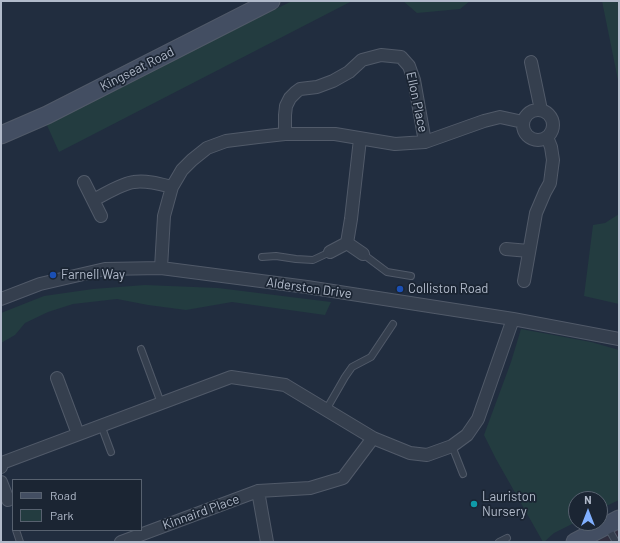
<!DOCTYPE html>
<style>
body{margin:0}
#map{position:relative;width:620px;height:543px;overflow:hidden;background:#212d3f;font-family:Barlow,sans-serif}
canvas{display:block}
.frame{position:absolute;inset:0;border:2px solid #b1baca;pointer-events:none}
.legend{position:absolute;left:12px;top:479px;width:130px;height:52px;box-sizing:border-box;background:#1b2533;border:1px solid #57616f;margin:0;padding:5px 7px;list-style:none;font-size:12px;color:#b1baca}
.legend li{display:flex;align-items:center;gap:8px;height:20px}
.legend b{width:20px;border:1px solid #57616f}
.north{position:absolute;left:568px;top:491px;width:40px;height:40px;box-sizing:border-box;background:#1b2533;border:1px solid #57616f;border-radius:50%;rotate:0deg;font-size:11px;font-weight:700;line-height:16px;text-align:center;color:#b1baca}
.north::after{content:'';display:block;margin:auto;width:14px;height:18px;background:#81b0ff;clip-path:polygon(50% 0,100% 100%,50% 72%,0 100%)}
</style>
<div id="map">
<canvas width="620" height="543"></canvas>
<div class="frame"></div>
<ul class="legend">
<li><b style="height:5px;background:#434e62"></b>Road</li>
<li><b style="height:11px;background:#233c40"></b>Park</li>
</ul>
<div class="north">N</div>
</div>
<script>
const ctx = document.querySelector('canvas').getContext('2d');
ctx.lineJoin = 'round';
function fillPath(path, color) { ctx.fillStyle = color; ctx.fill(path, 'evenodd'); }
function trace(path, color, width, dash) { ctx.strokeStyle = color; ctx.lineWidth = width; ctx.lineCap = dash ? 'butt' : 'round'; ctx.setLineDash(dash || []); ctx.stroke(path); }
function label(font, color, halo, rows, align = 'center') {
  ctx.font = font + ' Barlow,sans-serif'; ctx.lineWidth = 3.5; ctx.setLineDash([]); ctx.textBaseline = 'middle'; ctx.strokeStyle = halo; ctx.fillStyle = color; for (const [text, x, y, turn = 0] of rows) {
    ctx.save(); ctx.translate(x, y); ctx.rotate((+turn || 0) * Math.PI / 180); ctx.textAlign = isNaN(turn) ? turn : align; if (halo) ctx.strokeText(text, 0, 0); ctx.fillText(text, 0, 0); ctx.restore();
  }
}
fillPath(new Path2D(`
 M619 529V542H596Z`), '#302e3f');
fillPath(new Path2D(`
 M292 1H352L59 152 46 123Z
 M403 1H470L460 9 417 13Z
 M602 1H619V85Z
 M619 214V304L584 296 593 225 605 223Z
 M145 285 218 288 331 302 325 315 232 302 186 310 148 305 117 299 73 304 48 312 25 323 15 335 1 343V313L44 296 93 289Z
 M521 329 591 342 619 350V500L600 509V499H576V522L554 533 544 542H543L496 459 484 435 511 362Z`), '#233c40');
const lane = new Path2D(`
 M363 254 387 272 411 276
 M262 257 276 256 296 259 313 260 330 252
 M141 349 161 403
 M326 410 345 377 352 367 371 357 393 324
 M101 425 111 452
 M452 446 463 474
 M607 526 616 542
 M16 530 20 542
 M499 542 507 538`);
const street = new Path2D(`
 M531 62 541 110
 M523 125a15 15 0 1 1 30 0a15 15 0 1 1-30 0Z
 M285 134V115L286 106 290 98 296 92 300 89 317 87 333 81 349 72 362 60 381 55 401 57 409 66 414 80 425 142
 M84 182 101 216
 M93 200C104 195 122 183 134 182 146 180 160 184 172 187
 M347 243 351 219 360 139
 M506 249 529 251
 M330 252 347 243 363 254
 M161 268 164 216 172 187 182 170 192 160 207 148 226 141 258 137 285 134H335L395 144 425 142 484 121 500 117 523 122
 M524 281 536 213 545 192 550 183 551 175 553 160 551 147 547 137
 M1 299 40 284 105 269 161 268 307 287 513 319 619 339
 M57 378 78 434
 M1 467 2 463 231 377 285 385 373 438 410 453 427 455 452 446 467 435 478 419 513 319
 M1 482 8 500
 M258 491 267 542
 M121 542 258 491 310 488 343 478 373 438`);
const secondary = new Path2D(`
 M1 135 47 115 271 1
 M575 542 619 519`);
trace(lane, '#515a69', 8);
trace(street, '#515a69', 14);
trace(secondary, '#515a69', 19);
trace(lane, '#353f4e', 6);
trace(street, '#353f4e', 12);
trace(secondary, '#434e62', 17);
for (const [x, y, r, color] of [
 [53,275,4,"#1a4fb4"],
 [400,289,4,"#1a4fb4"],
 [474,504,4,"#0f9aa8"]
]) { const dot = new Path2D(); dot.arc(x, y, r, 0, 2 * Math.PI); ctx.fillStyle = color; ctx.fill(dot); trace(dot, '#1b2533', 1.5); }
label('13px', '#b1baca', '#1b2533', [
 ["Kingseat Road",137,69,-27],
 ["Ellon Place",417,102,78],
 ["Alderston Drive",309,288,8],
 ["Kinnaird Place",201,512,-20]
]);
label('13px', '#b1baca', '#1b2533', [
 ["Farnell Way",61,275],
 ["Colliston Road",408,289],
 ["Lauriston",482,497],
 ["Nursery",482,512]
], 'left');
</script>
